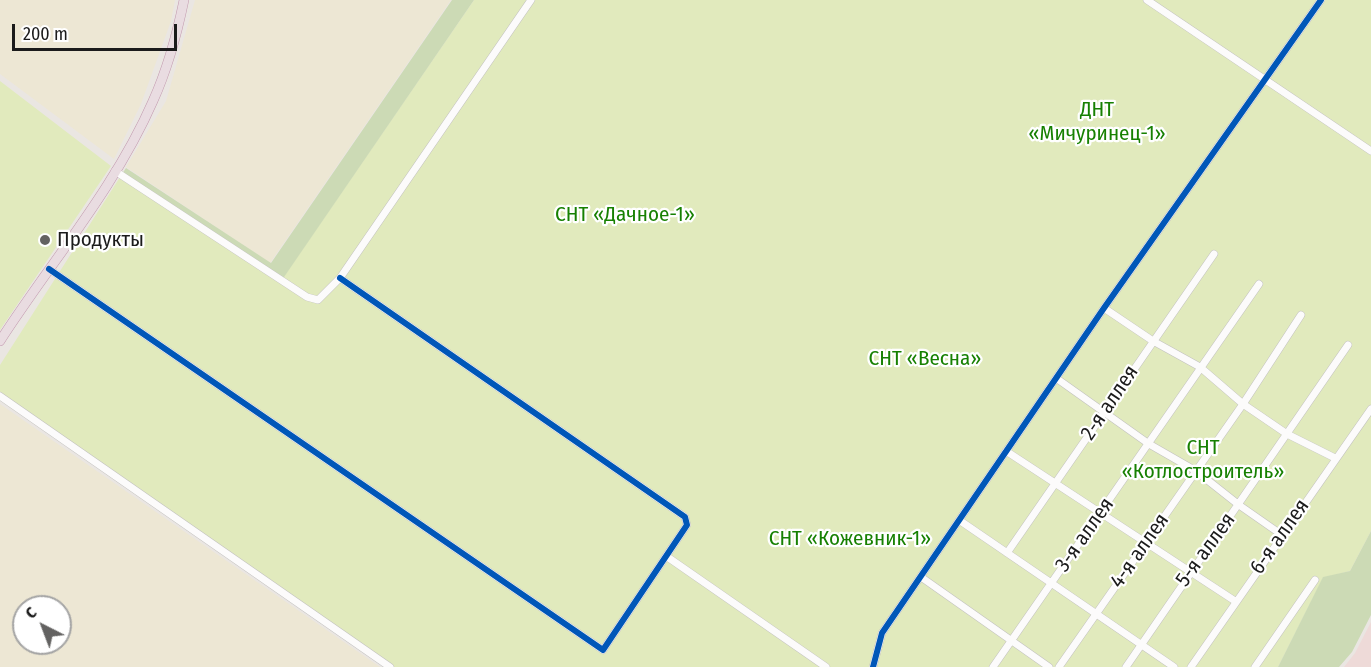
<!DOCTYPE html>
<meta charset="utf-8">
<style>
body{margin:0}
#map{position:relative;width:1371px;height:667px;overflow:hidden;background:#eae6e2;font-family:"Fira Sans Condensed",sans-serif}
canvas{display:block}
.north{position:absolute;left:12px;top:595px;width:60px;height:60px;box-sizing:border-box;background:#fff;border:2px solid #a4a4a4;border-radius:50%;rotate:318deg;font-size:16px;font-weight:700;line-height:24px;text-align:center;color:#1b1b1b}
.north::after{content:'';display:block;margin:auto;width:21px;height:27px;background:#636261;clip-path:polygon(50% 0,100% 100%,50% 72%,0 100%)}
.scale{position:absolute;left:12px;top:24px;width:165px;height:27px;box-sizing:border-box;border:3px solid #1b1b1b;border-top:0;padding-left:8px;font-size:18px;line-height:21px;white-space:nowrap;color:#1b1b1b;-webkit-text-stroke:4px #fff;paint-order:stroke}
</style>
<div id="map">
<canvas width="1371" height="667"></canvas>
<div class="north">С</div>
<div class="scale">200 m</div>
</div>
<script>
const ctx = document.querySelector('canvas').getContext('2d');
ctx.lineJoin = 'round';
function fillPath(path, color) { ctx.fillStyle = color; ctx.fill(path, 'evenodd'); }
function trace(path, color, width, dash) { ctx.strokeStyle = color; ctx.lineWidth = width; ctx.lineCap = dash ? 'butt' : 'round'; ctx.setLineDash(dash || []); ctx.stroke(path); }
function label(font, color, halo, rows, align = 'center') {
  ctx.font = font + ' "Fira Sans Condensed",sans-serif'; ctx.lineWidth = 4.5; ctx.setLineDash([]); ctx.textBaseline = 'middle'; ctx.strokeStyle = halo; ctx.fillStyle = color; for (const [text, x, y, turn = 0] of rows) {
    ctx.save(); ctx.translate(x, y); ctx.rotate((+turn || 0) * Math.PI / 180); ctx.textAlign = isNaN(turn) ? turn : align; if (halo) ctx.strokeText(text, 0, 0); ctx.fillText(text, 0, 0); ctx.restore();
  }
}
fillPath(new Path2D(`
 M1371 622V667H1344L1355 653Z`), '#eedad8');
fillPath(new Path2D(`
 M0 0H175L171 21 141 104 114 159 0 74Z
 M195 0H451L270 263 126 167 166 101Z
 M0 404 380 667H0ZM24 607H60V643H24Z`), '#ede7d4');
fillPath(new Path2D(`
 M474 0H1371V531L1350 571 1323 578 1278 667H385L0 399V365L122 174 282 279Z
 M0 81 111 166 0 330Z`), '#e1eabd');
fillPath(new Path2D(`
 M452 0H474L282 280 122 174 126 168 271 263Z
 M1371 531V615L1352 652 1339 667H1278L1323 577 1350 571Z`), '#ccdab5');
const minor = new Path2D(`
 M1147 0 1371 151
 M115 171 307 297 318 300 340 278 531 0
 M49 269 603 650 687 525 685 517 340 278
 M1104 308 1153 341 1200 367 1243 404 1287 434 1335 458
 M1056 378 1149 444 1196 471 1239 505 1282 535
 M0 396 390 667
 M1006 451 1235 601
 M959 520 1174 667
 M1007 553 1214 254
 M666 556 826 667
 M921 577 1049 667
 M873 667 882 633 1104 308 1321 0
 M993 667 1259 284
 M1059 667 1243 404 1301 315
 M1126 667 1348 345
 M1191 667 1371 409
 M1255 667 1315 580`);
const highway = new Path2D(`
 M0 341C51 262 115 188 153 101 167 70 177 34 184 0`);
trace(minor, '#c2c1bf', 8);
trace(highway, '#c197ad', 10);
trace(minor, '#fcfbfb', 7);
trace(highway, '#e9dce1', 9);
trace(new Path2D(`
 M49 269 603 650 687 525 685 517 340 278
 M873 667 882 633 1104 308 1321 0`), '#0057b8', 6);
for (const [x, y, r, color] of [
 [45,240,6,"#636261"]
]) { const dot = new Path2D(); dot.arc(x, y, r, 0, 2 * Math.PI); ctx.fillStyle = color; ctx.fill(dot); trace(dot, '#fff', 2); }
label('21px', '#178002', '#fff', [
 ["ДНТ",1097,110],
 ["«Мичуринец-1»",1097,134],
 ["СНТ «Дачное-1»",625,215],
 ["СНТ «Весна»",925,359],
 ["СНТ",1203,448],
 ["«Котлостроитель»",1203,472],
 ["СНТ «Кожевник-1»",850,539]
]);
label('21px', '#1b1b1b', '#fff', [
 ["Продукты",57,240]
], 'left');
label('21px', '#1b1b1b', '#fff', [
 ["2-я аллея",1110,403,-56],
 ["3-я аллея",1085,535,-55],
 ["6-я аллея",1280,537,-55],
 ["5-я аллея",1206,550,-54],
 ["4-я аллея",1140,551,-55]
]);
</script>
